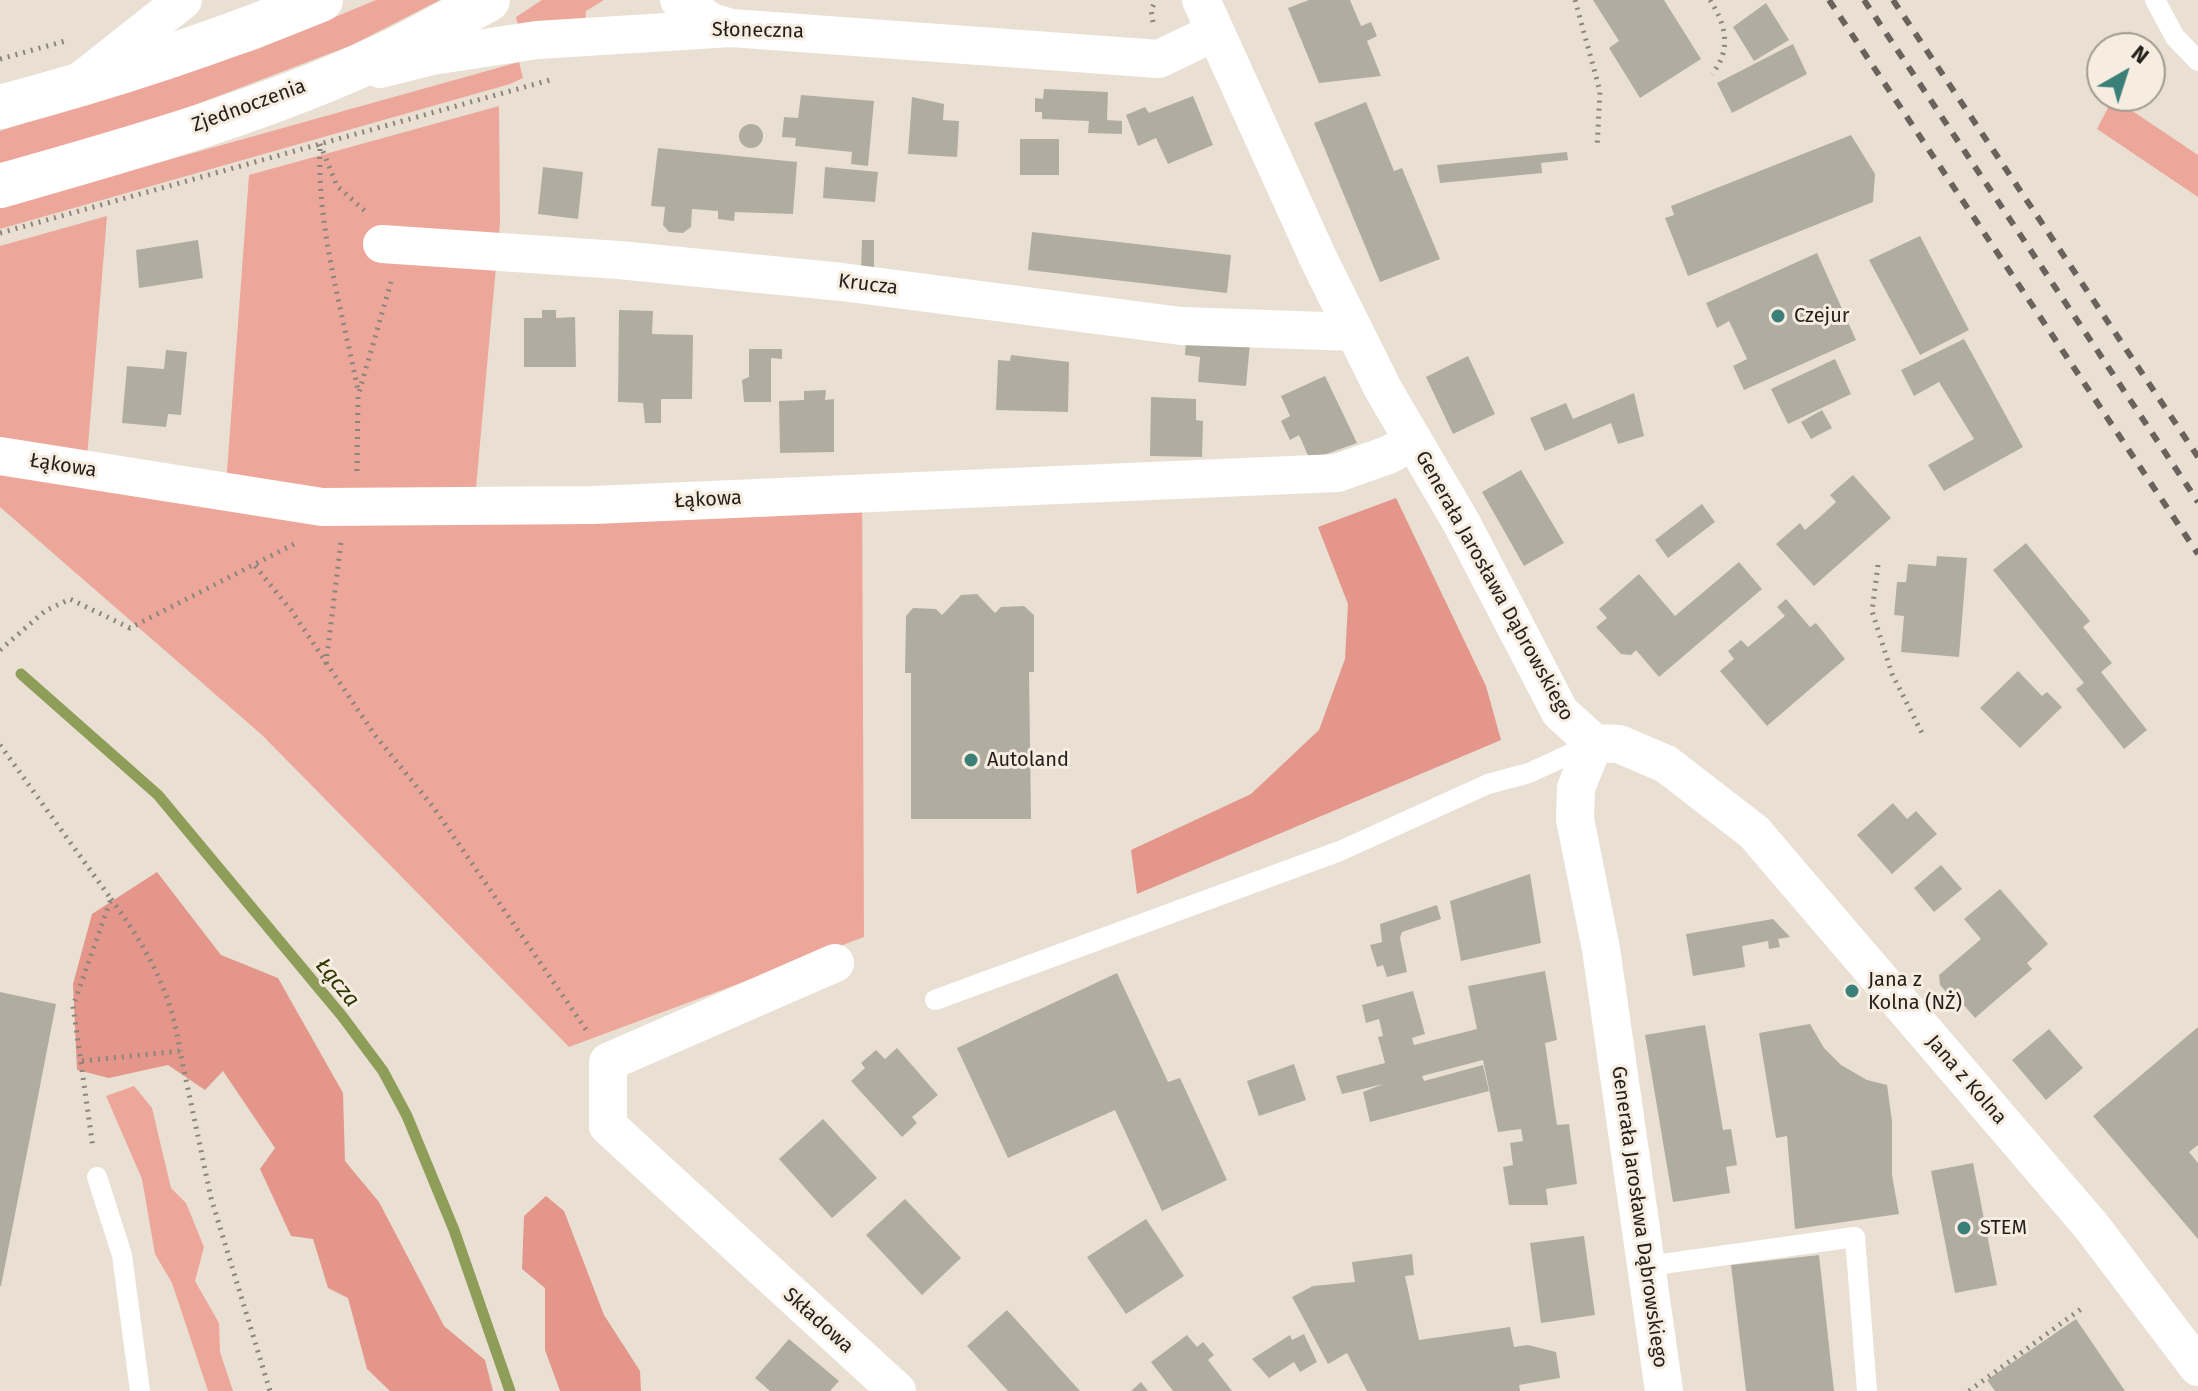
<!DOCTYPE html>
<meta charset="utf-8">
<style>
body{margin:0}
#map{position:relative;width:2198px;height:1391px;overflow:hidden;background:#e9e0d3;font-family:"Fira Sans",sans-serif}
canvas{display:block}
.north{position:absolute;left:2086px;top:32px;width:80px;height:80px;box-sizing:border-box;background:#f6ede0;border:2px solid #a29b91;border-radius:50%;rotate:39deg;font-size:22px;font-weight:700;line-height:32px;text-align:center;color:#231f1b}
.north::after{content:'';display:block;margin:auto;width:28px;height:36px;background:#3a8078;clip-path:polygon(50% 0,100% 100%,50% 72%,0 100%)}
</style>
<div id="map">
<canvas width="2198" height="1391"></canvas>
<div class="north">N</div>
</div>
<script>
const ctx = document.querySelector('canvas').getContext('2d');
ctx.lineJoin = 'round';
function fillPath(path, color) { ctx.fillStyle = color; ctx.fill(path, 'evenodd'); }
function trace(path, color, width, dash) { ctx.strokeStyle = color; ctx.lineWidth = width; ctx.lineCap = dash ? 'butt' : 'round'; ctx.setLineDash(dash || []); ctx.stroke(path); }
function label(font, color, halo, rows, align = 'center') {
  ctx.font = font + ' "Fira Sans",sans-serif'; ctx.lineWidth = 6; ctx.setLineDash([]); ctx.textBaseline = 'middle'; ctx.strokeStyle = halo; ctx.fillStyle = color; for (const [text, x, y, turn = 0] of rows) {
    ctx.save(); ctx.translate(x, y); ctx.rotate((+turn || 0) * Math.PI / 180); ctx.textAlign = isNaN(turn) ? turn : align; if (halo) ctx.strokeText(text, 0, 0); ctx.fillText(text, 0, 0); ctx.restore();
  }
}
fillPath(new Path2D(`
 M376 0H440L352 45 158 119 0 163V131L258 49Z
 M542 0H604L586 11 585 22 518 25 516 17Z
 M519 62 523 78 510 84 0 229V207Z
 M2113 98 2198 155V197L2097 129Z
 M499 106 500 222 473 521 862 475 864 937 569 1047 262 735 0 507V246L107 216 86 470 226 485 249 175Z
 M134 1086 152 1108 171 1188 186 1203 204 1247 195 1281 219 1323 220 1352 233 1391H208L172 1283 155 1254 142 1179 106 1096Z`), '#eda69a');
fillPath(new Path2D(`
 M1396 498 1486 686 1501 740 1137 894 1131 850 1251 794 1319 730 1345 659 1348 604 1318 527Z
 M157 872 221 955 278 978 343 1093 345 1161 379 1202 444 1326 485 1360 493 1391H390L367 1369 348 1298 328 1288 313 1239 291 1236 260 1169 275 1148 223 1071 205 1090 168 1065 109 1078 77 1070 73 984 92 914Z
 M546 1196 564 1211 604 1315 640 1371 641 1391H560L545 1350V1288L522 1269 524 1216Z`), '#e39689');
trace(new Path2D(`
 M21 674 158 795 342 1016 383 1071 407 1116 454 1230 510 1391`), '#8e9d58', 11);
fillPath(new Path2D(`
 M1309 0H1350L1361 26 1371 22 1377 36 1367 41 1381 76 1319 83 1288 8Z
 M1593 0H1664L1701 59 1640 98 1609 48 1619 41Z
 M1766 3 1789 40 1754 61 1733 27Z
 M1793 44 1807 74 1732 113 1717 83Z
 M1044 89 1108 92 1107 120 1122 121V134L1088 133 1089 121 1042 119V112H1035V98L1043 99Z
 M801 95 874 101 868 166 851 164 852 152 795 146 796 138 782 137 784 117 798 118Z
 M1193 96 1213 145 1168 164 1156 138 1138 146 1126 115 1145 107 1149 113Z
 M912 97 944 104 943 120 959 121 957 157 908 154Z
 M1366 102 1394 171 1402 168 1440 259 1380 282 1314 123Z
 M739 136a12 12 0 1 1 24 0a12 12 0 1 1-24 0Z
 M1851 135 1875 174 1873 202 1688 276 1665 218 1674 215 1671 206Z
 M1020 139H1059V175H1020Z
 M658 148 797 162 793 214 735 212 734 221 718 219V211L692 209 691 227 683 233 669 232 663 225 665 207 651 206Z
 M1567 152 1568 160 1541 163 1542 173 1440 183 1437 165Z
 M543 167 583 172 578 219 538 214Z
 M825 167 878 172 875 202 823 198Z
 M1032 232 1231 255 1227 293 1028 270Z
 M1920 236 1969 330 1920 355 1869 260Z
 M198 240 203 278 139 288 136 250Z
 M862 240H874V268H861Z
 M1817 253 1856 340 1744 390 1733 366 1747 359 1729 321 1717 328 1706 303Z
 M542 310H556V318L575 317 576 367H524V318H542Z
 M619 310 653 311 652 334 693 335 692 399H661V423H645L643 403 618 402Z
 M1964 339 2023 447 1944 491 1928 465 1974 439 1939 382 1914 396 1901 370Z
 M1186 340 1250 343 1246 386 1198 382 1200 357 1185 355Z
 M749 349H782V359L771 358V402H744L742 380 749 377Z
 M166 350 187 352 181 415 168 414 166 427 122 423 127 366 164 369Z
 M1011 355 1069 362 1068 412 996 410 998 360 1010 361Z
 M1468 356 1495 414 1453 434 1426 377Z
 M1835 359 1851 394 1788 424 1771 389Z
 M1325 376 1357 443 1310 460 1299 435 1290 440 1281 421 1290 416 1281 396Z
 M826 390 825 400 834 399V452L780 453 779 401 804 400V391Z
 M1634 393 1644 436 1618 444 1611 423 1545 451 1530 418 1566 403 1573 419Z
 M1151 397 1196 399V420L1203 421 1202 457 1150 456Z
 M1822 410 1832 428 1811 439 1801 422Z
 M1521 470 1564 543 1524 566 1482 492Z
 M1853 475 1891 518 1814 586 1776 544 1800 523 1805 530 1821 516 1836 502 1830 495Z
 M1702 504 1715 522 1668 558 1655 540Z
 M2026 543 2090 621 2083 627 2112 663 2101 672 2147 730 2124 749 2076 689 2084 683 1993 570Z
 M1937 556 1967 558 1959 657 1901 652 1904 616 1894 615 1897 582H1906L1908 564 1936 566Z
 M1739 562 1762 589 1659 677 1636 650 1631 655 1621 654 1596 627 1607 618 1599 609 1639 574 1675 616Z
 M977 594 995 613 1001 607 1024 606 1034 615V672H1029L1031 819H911V673H905L906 616 913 608 936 609 942 615 961 595Z
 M1786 599 1810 627 1816 623 1845 659 1767 726 1720 671 1734 659 1728 651 1741 640 1748 647 1785 616 1777 607Z
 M2018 671 2042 696 2047 692 2062 707 2020 748 1980 708Z
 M1893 803 1907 819 1916 811 1937 834 1892 874 1857 835Z
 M1941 865 1962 889 1934 912 1914 888Z
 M1530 874 1541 943 1461 961 1450 901Z
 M2000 889 2048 944 2027 963 2032 969 1975 1018 1956 996H1950L1940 985 1939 975 1981 939 1964 919Z
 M1437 905 1441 919 1402 932 1400 938 1407 972 1387 977 1383 965 1377 967 1370 945 1382 942 1380 924Z
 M1773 919 1790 937 1778 939 1780 947 1769 949 1768 941 1742 946 1745 967 1693 976 1686 934Z
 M1545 971 1557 1040 1545 1043 1557 1125 1569 1124 1577 1184 1546 1189 1548 1205H1509L1503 1167 1513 1165 1510 1143 1523 1141 1521 1129 1498 1132 1483 1060 1422 1076 1424 1081 1483 1065 1489 1091 1370 1122 1363 1092 1383 1084 1342 1094 1336 1076 1385 1063 1378 1037 1383 1036 1379 1019 1366 1023 1362 1005 1413 991 1425 1034 1412 1038 1414 1045 1477 1029 1468 986Z
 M1117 973 1168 1082 1180 1078 1227 1180 1162 1211 1115 1110 1008 1158 957 1048Z
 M0 992 56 1004 1 1286H0Z
 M1810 1024 1824 1048 1841 1065 1867 1080 1887 1085 1892 1121V1175L1899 1214 1795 1229 1787 1136 1776 1138 1759 1033Z
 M1705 1025 1723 1130 1731 1129 1737 1165 1726 1167 1730 1193 1673 1202 1645 1035Z
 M2198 1027V1145L2189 1152 2198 1163V1239L2093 1116Z
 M2049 1029 2083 1068 2046 1100 2012 1060Z
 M897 1048 938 1095 912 1117 917 1123 902 1137 851 1081 865 1068 861 1063 876 1050 885 1059Z
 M1294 1064 1306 1100 1259 1116 1247 1081Z
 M823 1119 877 1178 832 1218 779 1159Z
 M1973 1163 1997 1285 1955 1293 1931 1171Z
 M905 1199 961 1258 922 1295 866 1235Z
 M1146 1219 1184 1276 1126 1314 1087 1257Z
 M1584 1236 1595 1315 1541 1323 1530 1243Z
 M1412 1254 1414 1275 1405 1276 1419 1340 1510 1327 1514 1347 1528 1345 1556 1352 1560 1378 1519 1385 1520 1391H1367L1347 1353 1328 1364 1292 1297 1313 1286 1355 1282 1352 1262Z
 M1819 1255 1834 1391H1746L1731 1265Z
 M1007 1310 1080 1391H1008L967 1346Z
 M2076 1319 2125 1391H1995L1987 1380Z
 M1304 1334 1317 1362 1300 1372 1294 1362 1269 1378 1252 1359 1290 1335 1292 1340Z
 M1187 1335 1197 1347 1203 1342 1214 1355 1208 1360 1232 1391H1173L1151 1362Z
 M789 1339 839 1381 830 1391H770L755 1378Z
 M1141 1382 1148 1391H1131Z`), '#b0ada0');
trace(new Path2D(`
 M1575 0 1600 91 1597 148
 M1710 0C1726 25 1732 49 1712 74
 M1153 22 1151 10 1156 0
 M0 59 69 40
 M320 144 337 186 365 211
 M320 149C317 229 343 313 358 391
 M0 233 550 80
 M357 471 358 396 391 282
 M1878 565 1872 611 1892 674 1923 735
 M255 566 291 610 374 734 434 808 587 1031
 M0 650 45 611 70 599 130 628 296 543
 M326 664 341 542
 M0 745 111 899 73 1006 93 1148
 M111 899C146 946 172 993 180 1051
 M82 1061 180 1051 211 1198 270 1391
 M1969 1391 2085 1306`), '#8b857c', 5, [2, 6]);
trace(new Path2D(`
 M2155 0 2175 37 2198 61
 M935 1000 1340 851 1488 784 1529 773 1594 743
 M97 1177 122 1255 140 1391
 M1648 1266 1855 1237 1867 1391`), '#fff', 20);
trace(new Path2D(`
 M679 0 711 22 731 28
 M1201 0 1319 260 1383 389 1461 522 1560 712 1594 743
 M380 69 432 56 537 40 731 28 1159 59 1215 32
 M82 80 183 0
 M382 244 619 260 842 282 1181 326 1354 332
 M0 456 322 507 594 505 1337 473 1388 455 1412 442
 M1594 743 1619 744 1666 764 1754 832 2092 1227 2198 1367
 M1594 743 1576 788 1575 819 1601 949 1664 1391
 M835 963 608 1062V1126L897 1391`), '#fff', 38);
trace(new Path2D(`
 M0 107C110 78 216 43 321 0
 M0 186C129 149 263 112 386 54 420 38 454 18 488 0`), '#fff', 44);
trace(new Path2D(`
 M1829 0 2198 554
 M1864 0 2198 502
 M1893 0 2198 457`), '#69635c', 6, [10, 10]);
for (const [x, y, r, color] of [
 [1778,316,8,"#3a8078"],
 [971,760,8,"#3a8078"],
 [1852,991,8,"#3a8078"],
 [1964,1228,8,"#3a8078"]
]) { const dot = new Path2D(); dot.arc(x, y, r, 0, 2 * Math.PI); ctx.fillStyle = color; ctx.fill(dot); trace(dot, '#f6ede0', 3); }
label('20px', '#231f1b', '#f6ede0', [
 ["Słoneczna",758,31,1],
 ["Zjednoczenia",249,106,-20],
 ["Krucza",868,285,7],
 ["Łąkowa",63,466,9],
 ["Łąkowa",708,500,-3],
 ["Generała Jarosława Dąbrowskiego",1494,586,61],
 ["Jana z Kolna",1966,1080,49],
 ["Generała Jarosława Dąbrowskiego",1639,1217,82],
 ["Składowa",818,1321,42]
]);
label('20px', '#231f1b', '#f6ede0', [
 ["Czejur",1794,316],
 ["Autoland",987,760],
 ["Jana z",1868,980],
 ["Kolna (NŻ)",1868,1003],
 ["STEM",1980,1228]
], 'left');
label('italic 22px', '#2d3500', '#f6ede0', [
 ["Łącza",337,983,51]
]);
</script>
